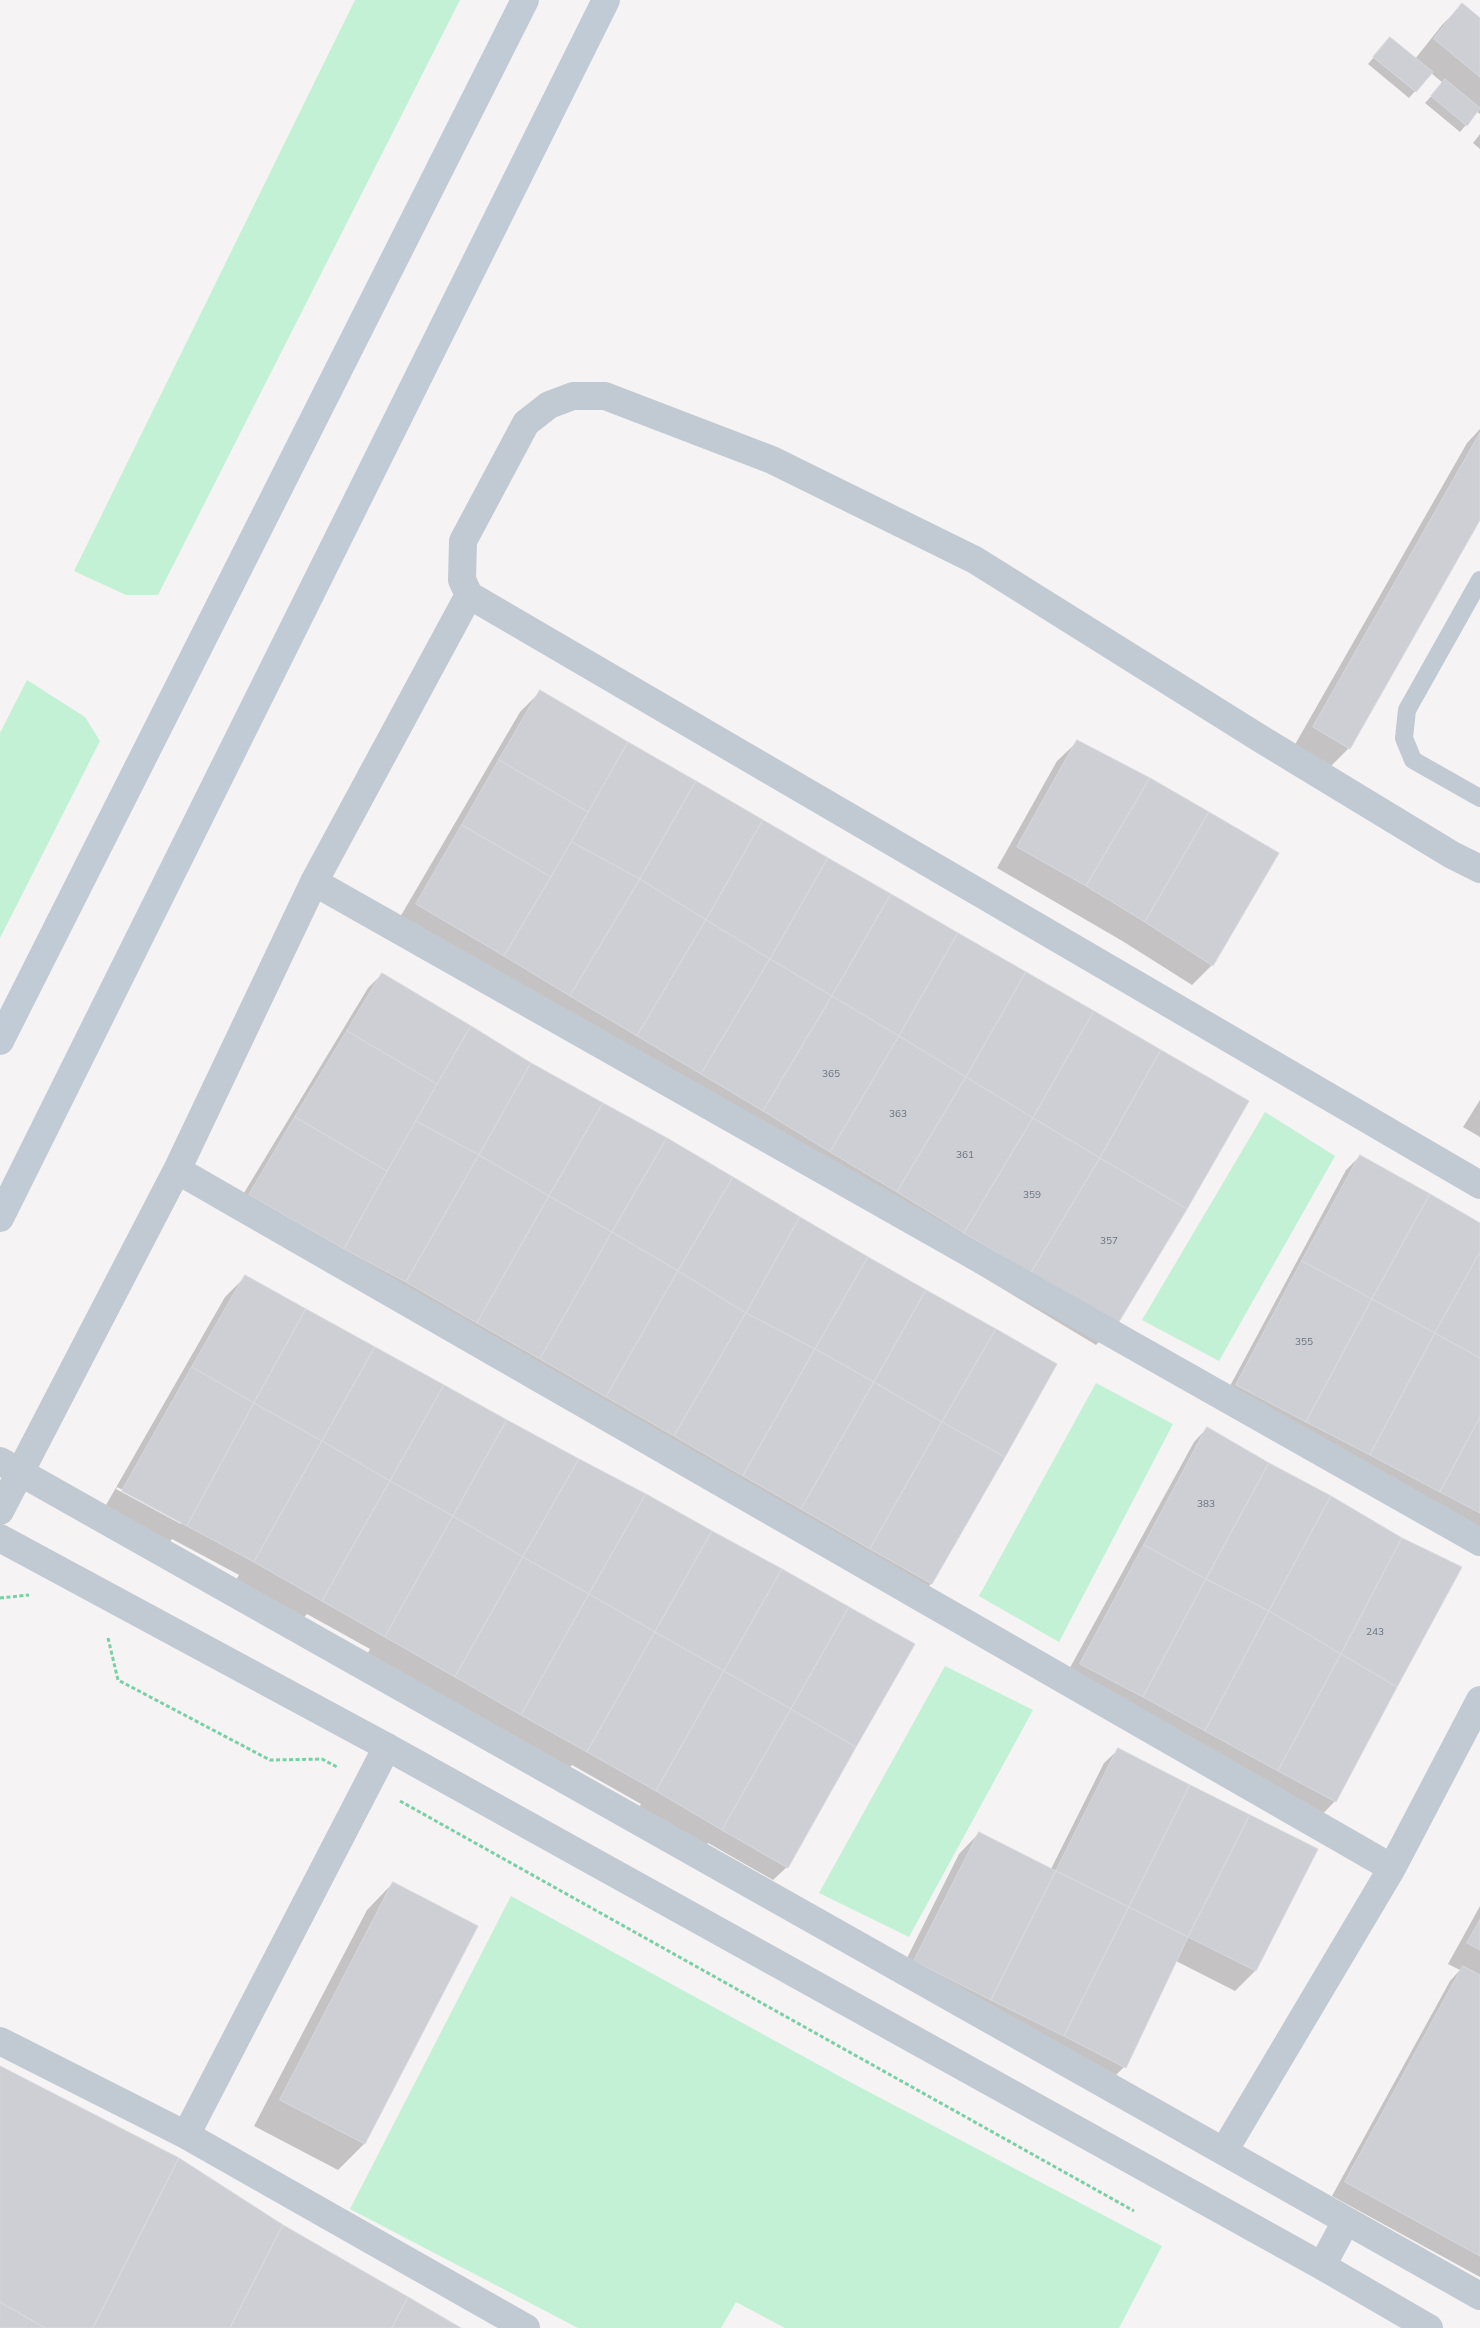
<!DOCTYPE html>
<style>
body{margin:0}
canvas{display:block;background:#f5f3f3}
</style>
<canvas width="1480" height="2328"></canvas>
<script>
const ctx = document.querySelector('canvas').getContext('2d');
ctx.lineJoin = 'round';
function fillPath(path, color) { ctx.fillStyle = color; ctx.fill(path, 'evenodd'); }
function trace(path, color, width, dash) { ctx.strokeStyle = color; ctx.lineWidth = width; ctx.lineCap = dash ? 'butt' : 'round'; ctx.setLineDash(dash || []); ctx.stroke(path); }
function label(font, color, halo, rows, align = 'center') {
  ctx.font = font + ' Mulish,sans-serif'; ctx.lineWidth = 4.5; ctx.setLineDash([]); ctx.textBaseline = 'middle'; ctx.strokeStyle = halo; ctx.fillStyle = color; for (const [text, x, y, turn = 0] of rows) {
    ctx.save(); ctx.translate(x, y); ctx.rotate((+turn || 0) * Math.PI / 180); ctx.textAlign = isNaN(turn) ? turn : align; if (halo) ctx.strokeText(text, 0, 0); ctx.fillText(text, 0, 0); ctx.restore();
  }
}
fillPath(new Path2D(`
 M355 0H460L158 595H126L74 571Z
 M27 680 85 717 100 741 0 938V733Z
 M1265 1112 1335 1156 1219 1361 1142 1320Z
 M1096 1383 1173 1424 1059 1642 979 1596Z
 M945 1666 1033 1710 909 1937 819 1893Z
 M511 1896 850 2082 1162 2246 1119 2328H785L736 2302 721 2328H578L350 2209Z`), '#c3f1d5');
fillPath(new Path2D(`
 M1462 5 1480 20V114L1477 112 1460 132 1425 103 1443 83 1431 73 1409 98 1368 64 1390 38 1415 59 1442 25Z
 M1480 134V149L1473 143Z
 M1480 429V517L1349 748 1329 768 1293 748 1467 443Z
 M540 692 627 743 1116 1324 1096 1345 396 924 520 712Z
 M1078 741 1212 965 1192 985 1124 942 997 868 1057 761Z
 M382 974 531 1064 1056 1365 931 1584 917 1597 230 1216 368 988Z
 M1480 1100V1137L1463 1127Z
 M1360 1156 1480 1226V1542L1223 1399 1346 1170Z
 M245 1277 787 1867 773 1880 708 1843 701 1849 636 1812 641 1804 572 1765 565 1772 366 1657 370 1649 307 1614 301 1621 234 1583 239 1575 172 1539 166 1546 102 1512 225 1297ZM117 1487 181 1521V1524L116 1489Z
 M1207 1428 1335 1801 1315 1822 1061 1684 1194 1442Z
 M1118 1750 1316 1850 1255 1971 1235 1991 1176 1961 1124 2067 1104 2087 895 1982 959 1854 979 1833 1051 1869 1104 1763Z
 M393 1883 477 1927 364 2144 338 2170 254 2126 367 1910Z
 M1480 1906V2277L1332 2196 1450 1981 1460 1970 1448 1964Z`), '#0003');
const building = new Path2D(`
 M1462 3 1480 18V77L1434 39Z
 M1390 37 1433 72 1416 92 1373 57Z
 M1445 79 1480 108 1467 126 1431 96Z
 M1480 433V520L1350 749 1313 727Z
 M540 690 628 742 588 812 499 760Z
 M1077 740 1150 778 1086 886 1017 847Z
 M628 742 696 781 640 879 572 842Z
 M499 760 588 812 551 877 462 825Z
 M1150 778 1209 812 1145 922 1086 886Z
 M696 781 763 820 706 920 640 879Z
 M1209 812 1279 853 1213 966 1145 922Z
 M763 820 828 858 770 959 706 920Z
 M462 825 551 877 504 956 416 904Z
 M572 842 640 879 570 996 504 956Z
 M828 858 891 894 832 996 770 959Z
 M640 879 706 920 637 1036 570 996Z
 M891 894 958 933 899 1036 832 996Z
 M706 920 770 959 701 1074 637 1036Z
 M958 933 1026 972 966 1077 899 1036Z
 M770 959 832 996 763 1111 701 1074Z
 M1026 972 1094 1011 1033 1118 966 1077Z
 M382 973 471 1026 437 1084 347 1031Z
 M832 996 899 1036 830 1152 763 1111Z
 M1094 1011 1161 1050 1100 1158 1033 1118Z
 M471 1026 531 1063 479 1155 416 1121Z
 M347 1031 437 1084 387 1171 295 1117Z
 M899 1036 966 1077 897 1192 830 1152Z
 M1161 1050 1249 1101 1187 1209 1100 1158Z
 M531 1063 603 1103 549 1196 479 1155Z
 M966 1077 1033 1118 964 1233 897 1192Z
 M603 1103 667 1138 612 1232 549 1196Z
 M295 1117 387 1171 344 1249 249 1195Z
 M1033 1118 1100 1158 1031 1273 964 1233Z
 M416 1121 479 1155 406 1282 344 1249Z
 M667 1138 733 1177 678 1271 612 1232Z
 M479 1155 549 1196 477 1323 406 1282Z
 M1360 1155 1430 1194 1372 1299 1302 1261Z
 M1100 1158 1187 1209 1117 1325 1031 1273Z
 M733 1177 800 1217 746 1313 678 1271Z
 M1430 1194 1480 1223V1252L1435 1333 1372 1299Z
 M549 1196 612 1232 540 1359 477 1323Z
 M800 1217 868 1257 815 1349 746 1313Z
 M612 1232 678 1271 606 1397 540 1359Z
 M1480 1252V1358L1435 1333Z
 M868 1257 926 1290 874 1382 815 1349Z
 M1302 1261 1372 1299 1306 1422 1236 1385Z
 M678 1271 746 1313 674 1436 606 1397Z
 M245 1275 306 1309 254 1403 192 1367Z
 M926 1290 996 1329 942 1422 874 1382Z
 M1372 1299 1435 1333 1370 1455 1306 1422Z
 M306 1309 375 1347 322 1441 254 1403Z
 M746 1313 815 1349 743 1476 674 1436Z
 M996 1329 1057 1364 1005 1457 942 1422Z
 M1435 1333 1480 1358V1417L1440 1492 1370 1455Z
 M375 1347 444 1385 390 1481 322 1441Z
 M815 1349 874 1382 801 1509 743 1476Z
 M192 1367 254 1403 187 1526 122 1491Z
 M874 1382 942 1422 870 1549 801 1509Z
 M444 1385 507 1420 453 1516 390 1481Z
 M254 1403 322 1441 254 1562 187 1526Z
 M1480 1417V1513L1440 1492Z
 M507 1420 579 1459 523 1557 453 1516Z
 M942 1422 1005 1457 932 1584 870 1549Z
 M1207 1427 1269 1463 1206 1579 1144 1545Z
 M322 1441 390 1481 322 1601 254 1562Z
 M579 1459 646 1494 589 1594 523 1557Z
 M1269 1463 1331 1496 1269 1611 1206 1579Z
 M390 1481 453 1516 385 1637 322 1601Z
 M646 1494 712 1531 655 1632 589 1594Z
 M1331 1496 1402 1538 1341 1654 1269 1611Z
 M453 1516 523 1557 455 1677 385 1637Z
 M712 1531 782 1569 724 1671 655 1632Z
 M1402 1538 1462 1567 1397 1687 1341 1654Z
 M1144 1545 1206 1579 1143 1697 1080 1664Z
 M523 1557 589 1594 521 1715 455 1677Z
 M782 1569 849 1607 791 1709 724 1671Z
 M1206 1579 1269 1611 1205 1731 1143 1697Z
 M589 1594 655 1632 587 1752 521 1715Z
 M849 1607 915 1644 856 1747 791 1709Z
 M1269 1611 1341 1654 1278 1771 1205 1731Z
 M655 1632 724 1671 656 1791 587 1752Z
 M1341 1654 1397 1687 1336 1802 1278 1771Z
 M724 1671 791 1709 722 1830 656 1791Z
 M791 1709 856 1747 788 1868 722 1830Z
 M1118 1748 1190 1785 1129 1907 1056 1871Z
 M1190 1785 1250 1815 1188 1937 1129 1907Z
 M1250 1815 1318 1849 1256 1971 1188 1937Z
 M979 1832 1056 1871 991 2000 914 1961Z
 M1056 1871 1129 1907 1064 2036 991 2000Z
 M393 1882 478 1926 365 2144 280 2100Z
 M1129 1907 1188 1937 1126 2068 1064 2036Z
 M1480 1920V1950L1467 1943Z
 M1463 1966 1480 1975V2256L1345 2182Z
 M0 2066 179 2158 93 2328H45L0 2302Z
 M179 2158 283 2225 230 2328H93Z
 M283 2225 408 2297 392 2328H230Z
 M408 2297 461 2328H392Z
 M0 2302 45 2328H0Z`);
fillPath(building, '#cdcfd5');
trace(building, '#d7d9de', 1);
trace(new Path2D(`
 M0 1598 29 1595
 M108 1638 118 1680 270 1760 322 1759 337 1767
 M400 1801 1134 2211`), '#7ad0a6', 3, [4, 2.5]);
trace(new Path2D(`
 M1480 580 1407 710 1404 738 1413 760 1480 798`), '#c1cad2', 18);
trace(new Path2D(`
 M1480 869 1452 855 1261 739 975 560 772 460 605 396H573L549 405 526 423 463 541 462 580 469 595 1480 1185
 M314 882 1480 1542
 M177 1170 1392 1868
 M0 1511 177 1170 314 882 469 595
 M0 2041 186 2135 526 2328
 M186 2135 387 1747
 M1224 2151 1392 1868 1480 1700`), '#c1cad2', 28);
trace(new Path2D(`
 M0 1461 1480 2296
 M0 1538 387 1747 1322 2266 1429 2328
 M1322 2266 1346 2221`), '#c1cad2', 28);
trace(new Path2D(`
 M0 1041 525 0
 M0 1218 606 0`), '#c1cbd6', 28);
label('10px', '#6b747e', null, [
 ["365",831,1074],
 ["363",898,1114],
 ["361",965,1155],
 ["359",1032,1195],
 ["357",1109,1241],
 ["355",1304,1342],
 ["383",1206,1504],
 ["243",1375,1632]
]);
</script>
